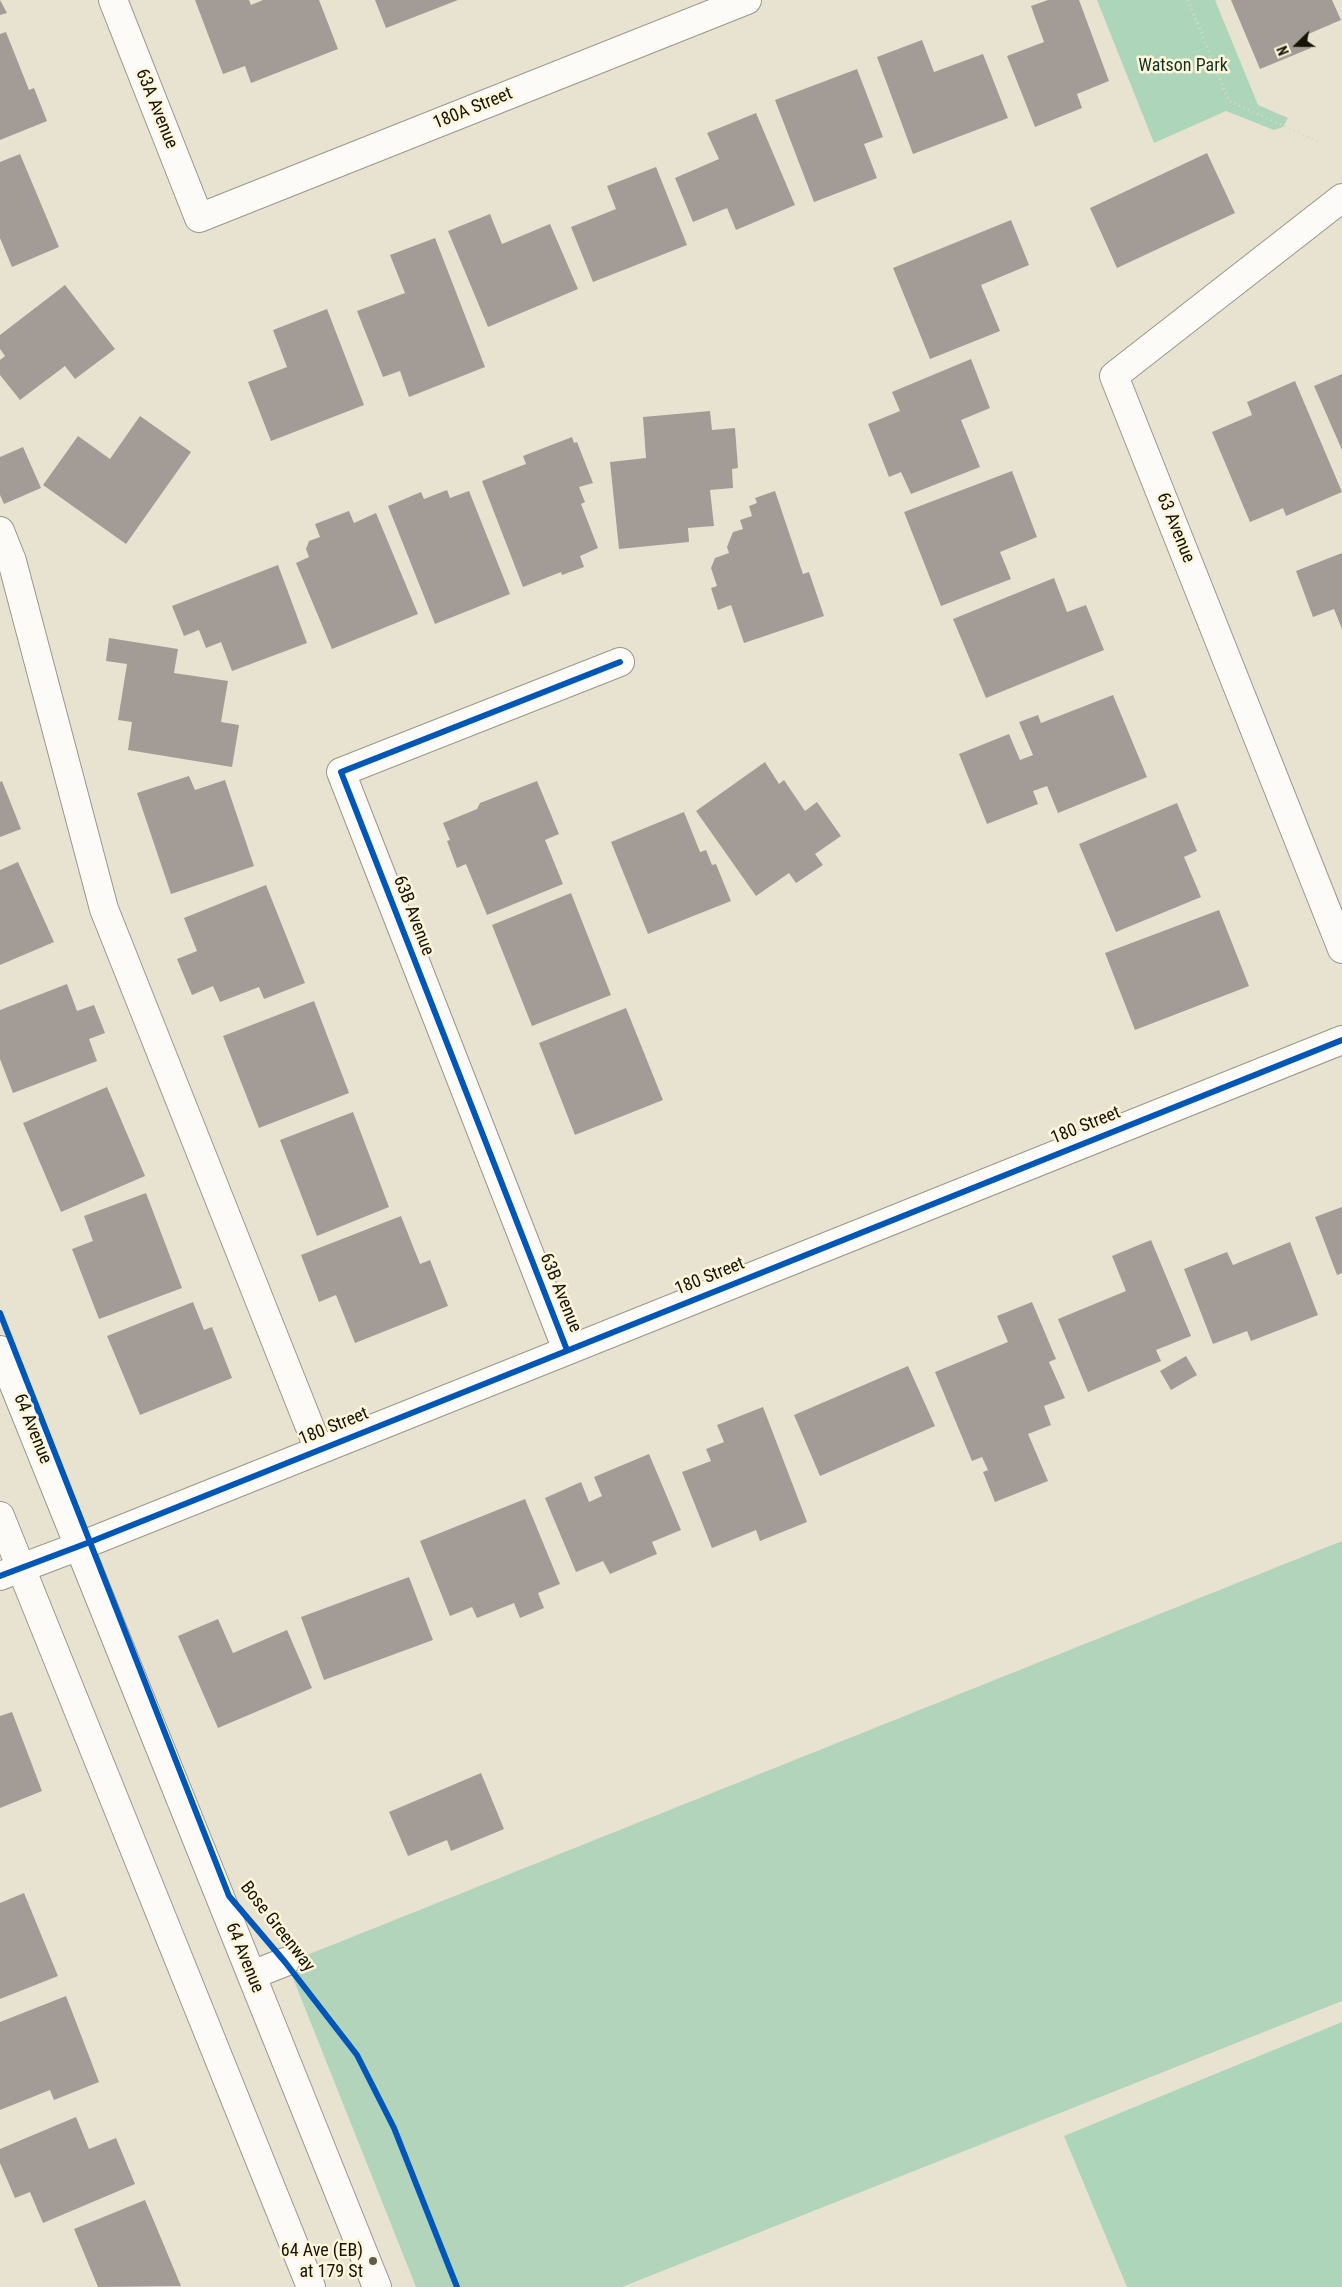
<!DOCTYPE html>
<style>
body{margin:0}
#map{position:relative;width:1342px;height:2287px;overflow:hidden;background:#e8e3d1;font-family:"Roboto Condensed",sans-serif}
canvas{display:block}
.north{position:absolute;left:1272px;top:20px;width:50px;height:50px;-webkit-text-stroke:4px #fef6db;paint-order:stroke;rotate:248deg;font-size:14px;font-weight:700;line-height:20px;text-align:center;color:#151206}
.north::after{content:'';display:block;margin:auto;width:18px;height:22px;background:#151206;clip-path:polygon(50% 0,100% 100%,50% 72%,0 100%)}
</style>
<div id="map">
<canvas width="1342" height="2287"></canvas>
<div class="north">N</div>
</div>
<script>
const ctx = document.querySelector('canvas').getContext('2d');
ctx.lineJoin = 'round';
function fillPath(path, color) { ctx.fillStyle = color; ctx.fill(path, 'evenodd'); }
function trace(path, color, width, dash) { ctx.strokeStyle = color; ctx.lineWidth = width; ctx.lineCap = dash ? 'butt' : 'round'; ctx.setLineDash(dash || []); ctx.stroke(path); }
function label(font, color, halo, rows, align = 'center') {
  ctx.font = font + ' "Roboto Condensed",sans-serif'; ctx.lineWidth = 5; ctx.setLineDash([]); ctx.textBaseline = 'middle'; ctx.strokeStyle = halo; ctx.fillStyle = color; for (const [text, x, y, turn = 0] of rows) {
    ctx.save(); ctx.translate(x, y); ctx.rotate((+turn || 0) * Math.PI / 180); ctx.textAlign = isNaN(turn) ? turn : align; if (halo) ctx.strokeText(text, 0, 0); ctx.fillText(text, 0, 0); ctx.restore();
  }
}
fillPath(new Path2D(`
 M1342 1541V2001L622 2287H416L287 1963Z`), '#b2d4bb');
fillPath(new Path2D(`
 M1097 0H1215L1258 105 1288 118 1283 127 1274 130 1226 111 1154 143Z
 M1342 2022V2287H1127L1064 2136Z`), '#add5b9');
fillPath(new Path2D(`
 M0 0 7 13 0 15Z
 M195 0H249L251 5 263 0H319L338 49 251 83 245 66 223 74Z
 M375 0H458L386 28Z
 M1048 0H1079L1109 81 1077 94 1082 108 1035 127 1007 56 1044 42 1031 6Z
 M1231 0H1332L1341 20 1306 35 1311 48 1260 69Z
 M6 32 29 90 34 88 47 121 0 140V34Z
 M922 40 934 72 983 54 1008 118 913 154 877 57Z
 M857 69 883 137 864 144 877 178 814 202 775 100Z
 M756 113 795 205 736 230 727 208 693 222 675 178 719 159 707 133Z
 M1207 153 1235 213 1117 268 1090 208Z
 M20 154 59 247 12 267 0 238V162Z
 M656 167 687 245 593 282 571 227 616 209 607 186Z
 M490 214 502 244 550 224 578 289 488 327 448 231Z
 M1011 220 1029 265 981 285 1000 331 930 359 893 268Z
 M435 238 485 367 409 397 400 371 383 377 357 311 405 293 390 255Z
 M65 285 115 349 75 379 65 366 20 400 0 375V360L5 356 0 349V335Z
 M327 309 364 405 271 441 248 382 287 367 273 330Z
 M971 359 990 408 961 420 980 467 911 494 901 472 889 477 868 424 900 411 892 392Z
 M1342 374V450L1314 386Z
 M1295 381 1342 492 1286 516 1283 508 1250 522 1212 432 1252 415 1247 402Z
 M710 411 712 430 735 428 738 468 732 469 733 488 710 490 714 526 688 528 689 542 619 549 610 462 646 458 643 417Z
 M140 416 191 452 126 544 43 485 78 436 110 459Z
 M572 437 574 443 577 442 593 483 579 487 585 502 581 504 598 548 580 556 584 567 562 575 561 572 523 587 482 481 526 464 523 456Z
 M23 447 41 488 4 504 0 495V457Z
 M1012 471 1037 537 1000 552 1011 579 941 606 904 512Z
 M447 490 450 498 469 491 510 594 435 624 388 506 421 492 424 499Z
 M775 491 803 574 809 572 824 616 744 643 731 605 718 610 711 588 717 586 711 568 715 558 729 553 727 547 733 532 743 529 740 520 752 516 749 506 757 503 755 498Z
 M349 511 354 523 376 513 418 614 332 649 296 563 309 557 306 549 309 541 320 537 315 524Z
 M1342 553V629L1334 609 1313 617 1296 571Z
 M278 565 307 643 232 671 221 642 206 648 199 630 184 636 172 606Z
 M1054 578 1067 612 1086 605 1104 650 986 698 953 619Z
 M109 638 178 649 174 673 228 681 221 722 239 725 232 767 128 750 132 722 118 720 127 664 106 661Z
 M1113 695 1147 777 1058 813 1047 786 1033 791 1038 804 987 824 959 754 1009 734 1020 760 1033 755 1019 722 1038 715 1041 723Z
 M765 762 779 784 784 780 805 811 817 802 841 836 815 854 823 865 796 883 789 873 756 896 696 811Z
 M189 776 195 790 225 780 254 866 171 894 137 793Z
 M2 781 21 829 0 837V782Z
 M537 781 559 834 545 840 563 884 487 915 466 864 457 868 447 841 450 840 443 823 477 809 480 803Z
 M1177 803 1197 851 1184 857 1201 897 1116 932 1079 844Z
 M684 812 700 852 706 850 712 865 716 864 731 901 648 934 611 842Z
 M18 862 54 942 0 965V870Z
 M266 885 305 983 264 999 259 987 220 1002 213 986 192 995 177 959 197 951 184 918Z
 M571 893 611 995 532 1026 492 925Z
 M1219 910 1249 986 1135 1030 1105 953Z
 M67 984 77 1011 94 1005 105 1033 89 1039 97 1061 13 1093 0 1059V1010Z
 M314 1001 349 1093 259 1128 223 1036Z
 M626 1008 663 1100 575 1135 539 1043Z
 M107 1087 145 1176 61 1212 23 1123Z
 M353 1112 389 1207 317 1236 280 1140Z
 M146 1193 182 1288 99 1319 72 1249 93 1241 84 1216Z
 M1342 1207V1273L1337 1275 1315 1217Z
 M401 1216 420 1264 430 1260 448 1306 355 1343 336 1295 319 1302 301 1255Z
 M1151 1240 1191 1336 1156 1350 1161 1361 1088 1392 1058 1319 1126 1291 1112 1256Z
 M1290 1242 1318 1315 1251 1341 1247 1331 1213 1344 1184 1269 1227 1252 1233 1265Z
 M193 1302 204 1330 212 1327 232 1378 140 1415 107 1336Z
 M1032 1302 1056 1359 1049 1362 1065 1398 1044 1406 1051 1425 1028 1434 1048 1481 995 1502 983 1472 988 1470 982 1457 972 1461 935 1372 1008 1342 997 1316Z
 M1186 1356 1197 1375 1171 1390 1160 1371Z
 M908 1366 935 1426 820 1476 794 1415Z
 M763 1407 807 1522 760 1541 756 1530 712 1548 682 1472 711 1461 706 1449 724 1442 717 1425Z
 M649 1454 681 1530 652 1542 657 1554 610 1574 603 1561 576 1572 545 1498 581 1482 589 1502 602 1496 594 1477Z
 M525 1499 560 1584 538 1593 544 1608 520 1618 514 1603 477 1618 472 1607 450 1616 420 1541Z
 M409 1577 433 1640 324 1680 301 1617Z
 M218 1619 233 1653 287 1630 312 1688 218 1728 178 1636Z
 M12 1712 42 1791 0 1808V1716Z
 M481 1773 504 1829 451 1851 447 1840 408 1856 389 1812Z
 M24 1893 58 1976 0 1999V1903Z
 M66 1996 99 2082 54 2100 50 2090 0 2110V2022Z
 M76 2117 89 2149 116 2138 135 2184 43 2223 30 2192 15 2198 0 2163V2149Z
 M145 2200 181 2286 98 2287 74 2229Z`), '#a39c96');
const minor = new Path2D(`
 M113 0 199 218 747 0
 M1342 198 1114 376 1342 949
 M0 531 12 561 104 909 319 1450
 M567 1350 341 772 620 662
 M0 1576 90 1542 1342 1040
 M252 1975 285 1962`);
const major = new Path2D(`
 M0 1350 377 2287
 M0 1516 311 2287`);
trace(minor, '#9a9788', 30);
trace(major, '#9a9788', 30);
trace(new Path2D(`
 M1188 0 1229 101 1319 142`), '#d9d7d1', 3, [1, 4]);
trace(minor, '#fcfbf8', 28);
trace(major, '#fcfbf8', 28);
trace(new Path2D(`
 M0 1313 229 1896 285 1962 357 2055 394 2128 457 2287
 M567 1350 341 772 620 662
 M0 1576 90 1542 1342 1040`), '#0057b8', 6);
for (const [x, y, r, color] of [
 [373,2261,5,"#5f5b4d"]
]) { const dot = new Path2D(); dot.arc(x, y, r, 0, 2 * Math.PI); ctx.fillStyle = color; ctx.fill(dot); trace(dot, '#fef6db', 2); }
label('18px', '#113426', '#fef6db', [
 ["Watson Park",1183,66]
]);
label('18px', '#151206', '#fef6db', [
 ["63A Avenue",156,109,68],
 ["180A Street",473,109,-22],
 ["63 Avenue",1175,528,68],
 ["63B Avenue",413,916,69],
 ["180 Street",1086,1126,-22],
 ["180 Street",710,1277,-22],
 ["63B Avenue",560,1293,68],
 ["180 Street",334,1427,-22],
 ["64 Avenue",32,1429,68],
 ["Bose Greenway",277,1927,52],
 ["64 Avenue",244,1958,68]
]);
label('18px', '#151206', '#fef6db', [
 ["64 Ave (EB)",363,2251],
 ["at 179 St",363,2272]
], 'right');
</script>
